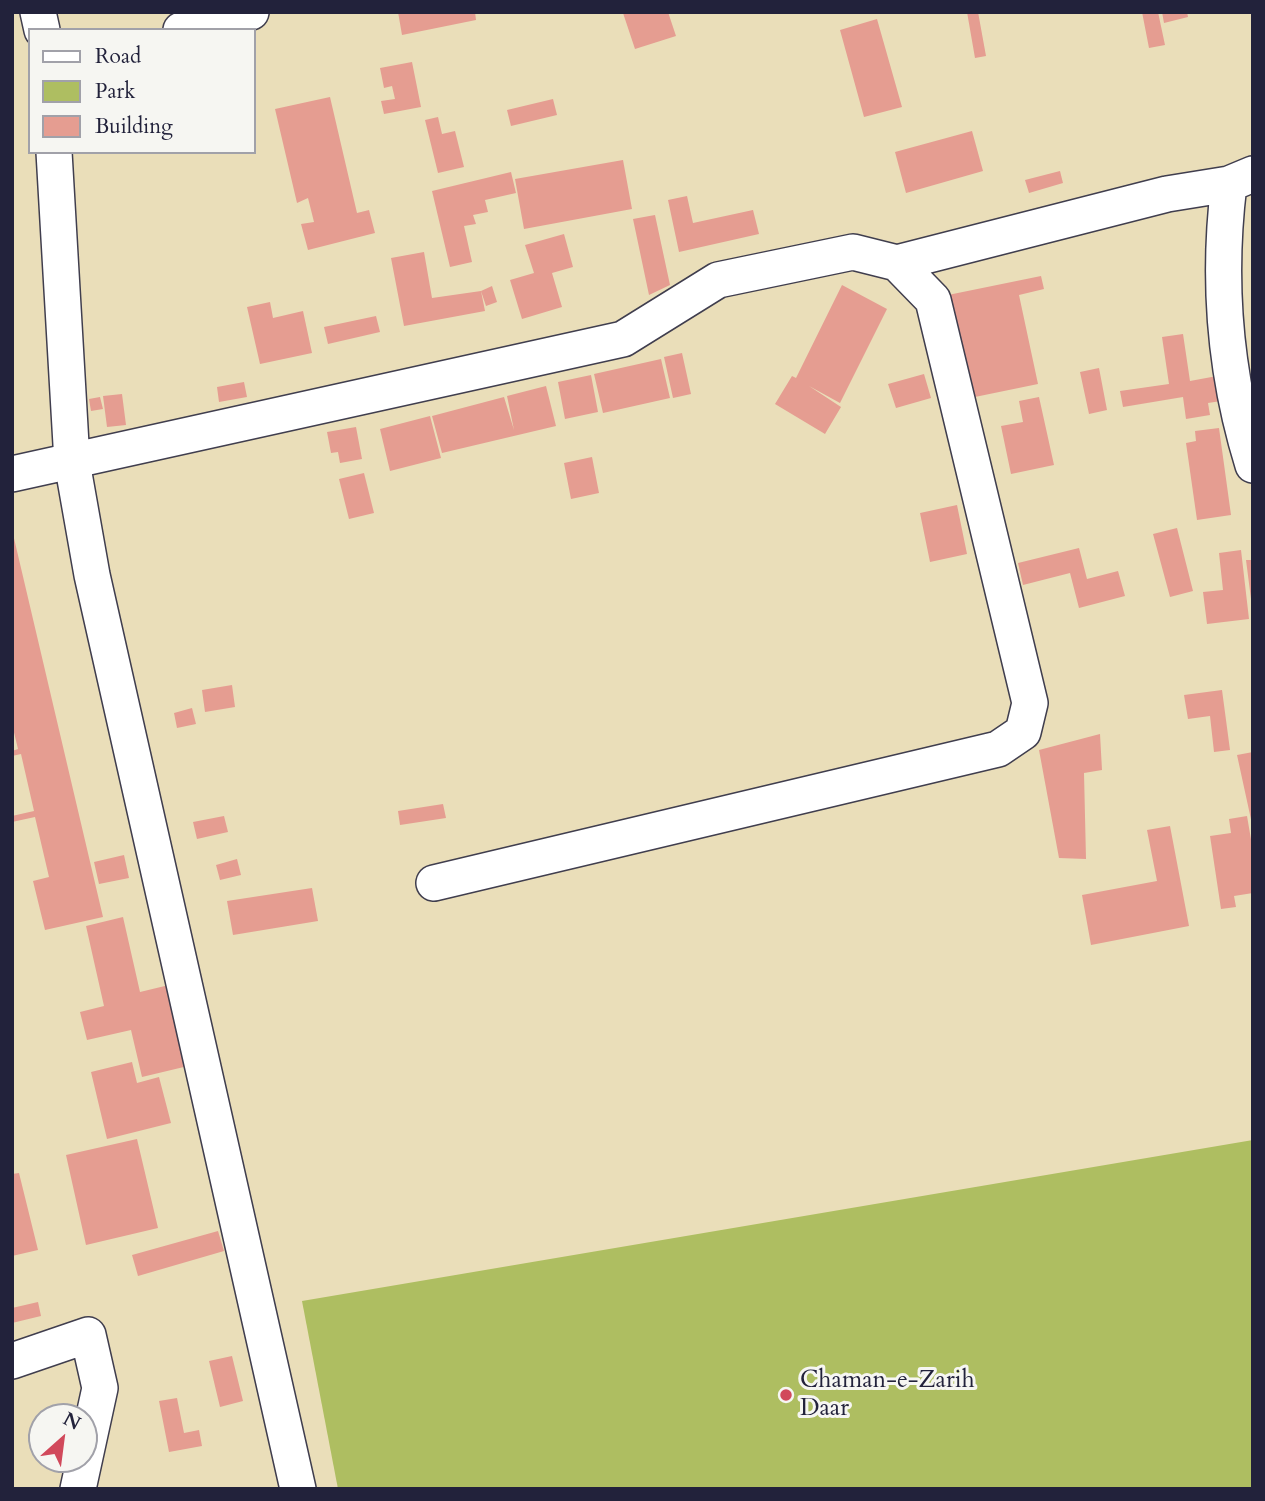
<!DOCTYPE html>
<style>
body{margin:0}
#map{position:relative;width:1265px;height:1501px;overflow:hidden;background:#eadeb9;font-family:Cardo,serif}
canvas{display:block}
.frame{position:absolute;inset:0;border:14px solid #22223b;pointer-events:none}
.legend{position:absolute;left:28px;top:28px;width:228px;height:126px;box-sizing:border-box;background:#f6f6f2;border:2px solid #a1a1a9;margin:0;padding:9px 12px;list-style:none;font-size:21px;color:#22223b}
.legend li{display:flex;align-items:center;gap:14px;height:35px}
.legend b{width:35px;border:2px solid #a1a1a9}
.north{position:absolute;left:28px;top:1403px;width:70px;height:70px;box-sizing:border-box;background:#f6f6f2;border:2px solid #a1a1a9;border-radius:50%;rotate:28deg;font-size:19px;font-weight:700;line-height:28px;text-align:center;color:#22223b}
.north::after{content:'';display:block;margin:auto;width:24px;height:32px;background:#d1495b;clip-path:polygon(50% 0,100% 100%,50% 72%,0 100%)}
</style>
<div id="map">
<canvas width="1265" height="1501"></canvas>
<div class="frame"></div>
<ul class="legend">
<li><b style="height:9px;background:#fff"></b>Road</li>
<li><b style="height:19px;background:#aebe61"></b>Park</li>
<li><b style="height:19px;background:#e59d91"></b>Building</li>
</ul>
<div class="north">N</div>
</div>
<script>
const ctx = document.querySelector('canvas').getContext('2d');
ctx.lineJoin = 'round';
function fillPath(path, color) { ctx.fillStyle = color; ctx.fill(path, 'evenodd'); }
function trace(path, color, width, dash) { ctx.strokeStyle = color; ctx.lineWidth = width; ctx.lineCap = dash ? 'butt' : 'round'; ctx.setLineDash(dash || []); ctx.stroke(path); }
function label(font, color, halo, rows, align = 'center') {
  ctx.font = font + ' Cardo,serif'; ctx.lineWidth = 6; ctx.setLineDash([]); ctx.textBaseline = 'middle'; ctx.strokeStyle = halo; ctx.fillStyle = color; for (const [text, x, y, turn = 0] of rows) {
    ctx.save(); ctx.translate(x, y); ctx.rotate((+turn || 0) * Math.PI / 180); ctx.textAlign = isNaN(turn) ? turn : align; if (halo) ctx.strokeText(text, 0, 0); ctx.fillText(text, 0, 0); ctx.restore();
  }
}
fillPath(new Path2D(`
 M1253 1140V1489H338L302 1301Z`), '#aebe61');
fillPath(new Path2D(`
 M398 12H475L476 20 402 35Z
 M668 12 676 36 635 49 623 13Z
 M967 12H978L986 56 975 58Z
 M1142 12H1158L1165 45 1149 48Z
 M1162 12H1187L1188 17 1164 23Z
 M877 19 902 107 864 117 840 30Z
 M412 62 421 107 384 114 381 101 395 99 392 86 384 88 380 68Z
 M330 97 357 213 369 210 375 233 308 250 301 224 314 222 308 198 297 203 275 109Z
 M553 99 557 115 511 126 507 110Z
 M438 117 442 134 455 131 464 167 438 173 425 120Z
 M972 131 983 171 906 193 895 152Z
 M623 160 632 209 524 229 515 179Z
 M1060 171 1063 183 1029 193 1025 180Z
 M511 172 516 193 485 200 488 212 473 215 476 224 464 226 472 262 450 267 432 191Z
 M687 196 693 223 753 210 759 234 679 252 668 200Z
 M655 215 670 285 649 295 633 219Z
 M564 234 573 267 552 273 562 307 522 319 510 280 534 273 525 245Z
 M424 252 432 298 481 291 492 286 497 302 486 306 481 291 485 311 404 326 391 258Z
 M1041 276 1044 289 1019 295 1038 384 970 398 948 295Z
 M842 285 887 309 840 403 809 386 841 407 825 434 775 404 792 376 796 378Z
 M270 302 273 318 303 311 312 353 260 364 247 307Z
 M376 316 380 332 328 344 324 327Z
 M1183 334 1190 381 1217 376 1221 401 1208 403 1210 415 1186 419 1183 397 1123 407 1120 391 1169 384 1162 337Z
 M682 353 691 394 673 398 664 357Z
 M661 359 670 398 603 413 594 374Z
 M1099 368 1107 410 1089 414 1080 372Z
 M924 374 931 398 896 408 888 384Z
 M591 375 598 412 565 419 558 382Z
 M244 382 247 397 219 402 217 387Z
 M546 386 556 426 442 453 432 416 504 397 514 430 507 396Z
 M122 394 126 425 107 427 103 396Z
 M100 397 103 409 91 411 89 399Z
 M1039 397 1054 465 1011 474 1001 426 1023 422 1019 401Z
 M430 416 441 458 390 471 380 429Z
 M356 427 362 459 340 463 338 452 331 453 327 432Z
 M1219 428 1231 515 1197 520 1186 443 1196 441 1195 431Z
 M592 457 599 493 571 499 564 463Z
 M364 473 374 513 349 519 339 479Z
 M957 505 967 554 930 562 920 513Z
 M1177 528 1193 591 1170 597 1153 534Z
 M13 534 103 917 45 930 33 881 49 877 35 817 12 822V816L34 811 21 754 12 756V751L18 749 12 724Z
 M1079 548 1087 579 1118 571 1125 596 1079 608 1070 573 1023 585 1018 563Z
 M1241 550 1249 619 1207 624 1203 592 1223 590 1219 553Z
 M1246 560H1253V599H1251Z
 M232 685 235 707 205 712 202 690Z
 M1222 690 1230 750 1214 752 1210 716 1188 719 1184 695Z
 M192 708 196 724 177 728 174 713Z
 M1100 734 1102 770 1084 773 1086 859 1059 858 1039 750Z
 M1253 752V824H1252L1237 755Z
 M443 804 446 818 400 825 398 811Z
 M224 816 228 832 197 839 193 822Z
 M1247 816 1253 851V893L1234 896 1236 907 1221 909 1210 836 1231 833 1229 819Z
 M1170 826 1189 926 1091 945 1082 895 1157 881 1147 830Z
 M124 855 129 878 99 884 94 862Z
 M237 859 241 875 220 880 216 865Z
 M312 888 318 921 233 935 227 901Z
 M123 917 140 992 169 985 188 1066 142 1077 131 1030 87 1040 80 1012 104 1006 86 926Z
 M132 1062 137 1083 159 1077 171 1123 107 1139 91 1072Z
 M137 1139 158 1228 86 1245 66 1155Z
 M19 1173 38 1250 12 1256V1174Z
 M218 1231 224 1251 138 1276 132 1255Z
 M38 1302 41 1316 12 1323V1308Z
 M232 1356 243 1401 220 1407 209 1361Z
 M177 1398 184 1433 199 1430 202 1446 169 1452 159 1401Z`), '#e59d91');
const minor = new Path2D(`
 M38 12 42 30
 M181 30 251 12
 M54 152 72 462 92 575 298 1489
 M1253 174 1229 184C1217 281 1224 372 1253 465
 M12 474 623 339 718 280 853 252 897 263 1167 194 1229 184
 M434 883 998 749 1023 732 1030 703 933 300 897 263
 M12 1361 88 1335 100 1388 78 1489`);
trace(minor, '#403e4e', 38);
trace(minor, '#fff', 35);
for (const [x, y, r, color] of [
 [786,1395,7,"#d1495b"]
]) { const dot = new Path2D(); dot.arc(x, y, r, 0, 2 * Math.PI); ctx.fillStyle = color; ctx.fill(dot); trace(dot, '#f6f6f2', 2.5); }
label('24px', '#22223b', '#f6f6f2', [
 ["Chaman-e-Zarih",800,1381],
 ["Daar",800,1409]
], 'left');
</script>
